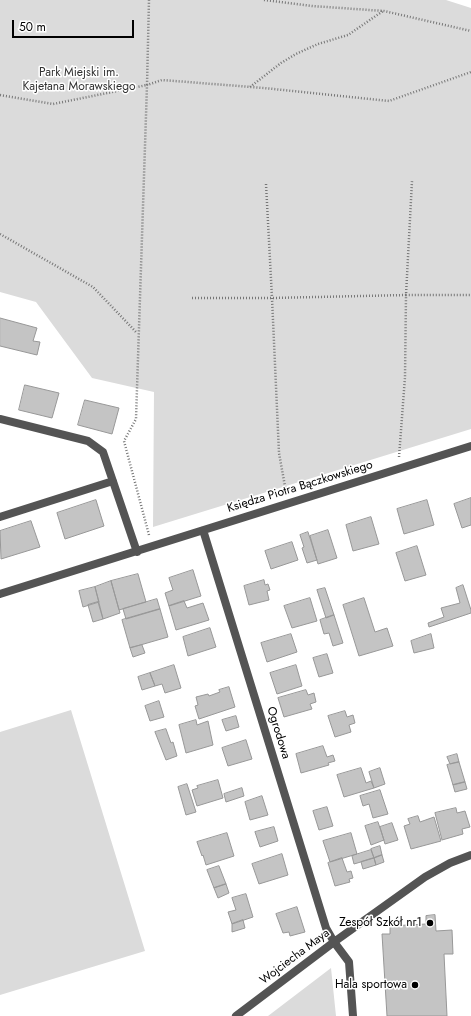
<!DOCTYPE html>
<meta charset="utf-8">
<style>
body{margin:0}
#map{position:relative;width:471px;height:1016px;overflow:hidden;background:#fff;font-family:Jost,sans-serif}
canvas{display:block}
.scale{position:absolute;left:12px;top:20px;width:122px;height:18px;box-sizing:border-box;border:2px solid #000;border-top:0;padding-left:5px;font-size:12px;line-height:14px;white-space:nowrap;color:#000;-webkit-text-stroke:3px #fff;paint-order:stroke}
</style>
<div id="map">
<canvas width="471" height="1016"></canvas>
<div class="scale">50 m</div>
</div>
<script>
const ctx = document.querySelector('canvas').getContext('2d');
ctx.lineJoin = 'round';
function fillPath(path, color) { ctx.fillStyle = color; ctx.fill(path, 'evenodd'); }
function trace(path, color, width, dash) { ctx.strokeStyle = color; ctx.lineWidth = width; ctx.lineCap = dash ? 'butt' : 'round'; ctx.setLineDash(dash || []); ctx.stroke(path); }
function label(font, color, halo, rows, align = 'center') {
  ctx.font = font + ' Jost,sans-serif'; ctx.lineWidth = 3; ctx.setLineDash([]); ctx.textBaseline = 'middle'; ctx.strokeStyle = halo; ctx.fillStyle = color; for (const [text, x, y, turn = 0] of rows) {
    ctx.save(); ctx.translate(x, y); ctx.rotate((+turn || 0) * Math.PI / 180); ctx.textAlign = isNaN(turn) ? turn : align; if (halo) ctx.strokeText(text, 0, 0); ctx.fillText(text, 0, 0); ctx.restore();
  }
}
fillPath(new Path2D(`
 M0 0H446L471 8V429L153 527 154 392 92 378 36 302 0 292Z
 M71 710 145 951 0 995V732Z
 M331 968 336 1016H268Z`), '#dbdbdb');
const building = new Path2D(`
 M0 318 37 328 33 341 40 342 37 355 0 346Z
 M25 385 59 393 52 418 19 410Z
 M85 400 119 408 112 434 78 425Z
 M471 498V525L462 528 454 504Z
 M96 500 104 526 65 539 57 513Z
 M427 500 434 525 404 534 397 509Z
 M371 517 379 544 353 551 346 525Z
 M31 521 40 547 1 559 0 531Z
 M328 530 337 558 318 564 310 536Z
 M308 532 317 560 307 563 302 548 304 547 300 535Z
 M292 542 298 560 271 569 265 551Z
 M417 546 426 575 405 581 396 553Z
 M193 570 201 596 169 606 165 593 173 590 169 578Z
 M138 574 146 602 119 610 111 581Z
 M264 580 265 585 268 584 270 590 267 591 269 600 249 605 244 586Z
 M111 581 120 613 103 619 95 587Z
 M463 585 471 610V613L429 627 428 623 444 617 441 608 460 603 456 588Z
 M95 587 99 602 83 607 79 591Z
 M325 588 334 615 326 618 317 590Z
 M310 598 317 621 292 628 284 606Z
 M364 598 375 632 387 628 393 646 359 656 343 605Z
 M157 599 160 609 126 619 123 609Z
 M184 601 187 608 203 603 209 620 176 630 169 606Z
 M98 602 103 619 93 622 88 605Z
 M160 609 168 637 130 648 122 620Z
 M334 615 343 643 333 646 329 633 324 634 320 620Z
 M210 628 216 647 188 656 183 637Z
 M291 634 297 652 267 662 261 643Z
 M431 634 434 648 414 653 411 641Z
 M142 645 145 653 133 657 130 648Z
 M327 654 333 673 319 677 313 658Z
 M174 665 181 688 165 693 162 684 155 686 150 673Z
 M296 665 302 686 277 694 270 673Z
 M150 673 155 686 142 690 138 677Z
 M229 687 235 707 199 719 195 706 198 705 196 697 208 694 209 696 220 692 219 690Z
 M306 690 308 695 314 693 316 702 310 704 312 709 284 717 278 698Z
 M159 701 164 717 150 721 145 706Z
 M345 711 347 717 353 715 355 723 349 725 351 732 335 737 328 716Z
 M236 716 239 727 226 731 222 720Z
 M196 720 197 725 208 721 213 745 186 753 179 725Z
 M166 729 171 743 173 742 177 756 166 760 155 732Z
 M246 740 252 759 228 766 222 748Z
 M323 746 327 757 333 755 335 761 328 763 329 765 301 773 296 754Z
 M457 754 459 762 450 764 447 757Z
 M459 762 465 782 453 785 447 765Z
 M361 768 366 783 371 781 374 788 344 797 337 775Z
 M380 768 385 784 374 788 369 772Z
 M218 780 223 798 197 806 192 790 198 788 197 786Z
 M465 782 467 789 455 792 453 785Z
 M187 784 196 812 186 815 178 787Z
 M242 788 244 796 226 802 224 794Z
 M380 790 388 814 373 818 369 804 363 806 360 796Z
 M262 796 268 815 250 820 245 802Z
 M327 807 333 826 319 830 313 811Z
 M456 808 457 813 465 811 470 827 462 829 463 834 442 840 435 813Z
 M418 816 420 822 434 817 441 841 411 849 404 826 410 824 408 819Z
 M378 822 384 840 371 845 365 826Z
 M392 823 398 840 385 844 380 827Z
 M274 827 278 841 260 847 255 832Z
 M227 833 234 856 206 865 203 855 202 856 197 842Z
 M351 833 357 854 330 862 323 841Z
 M380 846 382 855 374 858 371 849Z
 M371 850 374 858 354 864 352 856Z
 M282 854 288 875 259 884 252 864Z
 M382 855 384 862 376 865 374 858Z
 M342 858 347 872 351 871 353 878 349 879 350 882 335 886 328 863Z
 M374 858 376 865 363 869 361 862Z
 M219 866 226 884 214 888 207 870Z
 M226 884 229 893 218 898 214 888Z
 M246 894 253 917 232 924 228 912 236 910 232 898Z
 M297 907 305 932 290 936 289 932 283 933 276 914Z
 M435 915 436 931 452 930 453 954H444L447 1016H387L382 934H390V926L426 924V916Z
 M243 920 245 928 232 932V924Z`);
fillPath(building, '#c4c4c4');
trace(building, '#989898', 1);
trace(new Path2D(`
 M264 0 312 6 384 11 471 31
 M250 87 281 63 296 54 318 44 348 35 383 11
 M0 95 53 104 147 85 149 0
 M266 184 272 298 279 453 286 492
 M0 234 93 287 137 333
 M192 298H272L406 295 412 181
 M399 457 405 377 406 295H471
 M149 535 124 441 136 419 147 85 162 80 264 88 389 101 471 72`), '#767676', 2.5, [1, 2]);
trace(new Path2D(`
 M334 942 349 962 353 1016`), '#545454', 8);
trace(new Path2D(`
 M0 419 88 441 103 452 137 552
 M0 517 113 481
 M203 530 326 928 334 942
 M0 594 471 446
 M236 1016 334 942 425 877 450 863 471 855`), '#545454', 8);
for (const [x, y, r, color] of [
 [430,923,4,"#000"],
 [415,985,4,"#000"]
]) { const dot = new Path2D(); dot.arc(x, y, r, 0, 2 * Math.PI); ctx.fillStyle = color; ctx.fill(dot); trace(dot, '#fff', 1.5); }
label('12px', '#323232', '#fff', [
 ["Park Miejski im.",79,73],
 ["Kajetana Morawskiego",79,87]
]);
label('12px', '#000', '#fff', [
 ["Księdza Piotra Bączkowskiego",300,487,-17],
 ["Ogrodowa",278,733,73],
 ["Wojciecha Maya",295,957,-37]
]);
label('12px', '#000', '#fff', [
 ["Zespół Szkół nr1",422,923],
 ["Hala sportowa",407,985]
], 'right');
</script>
